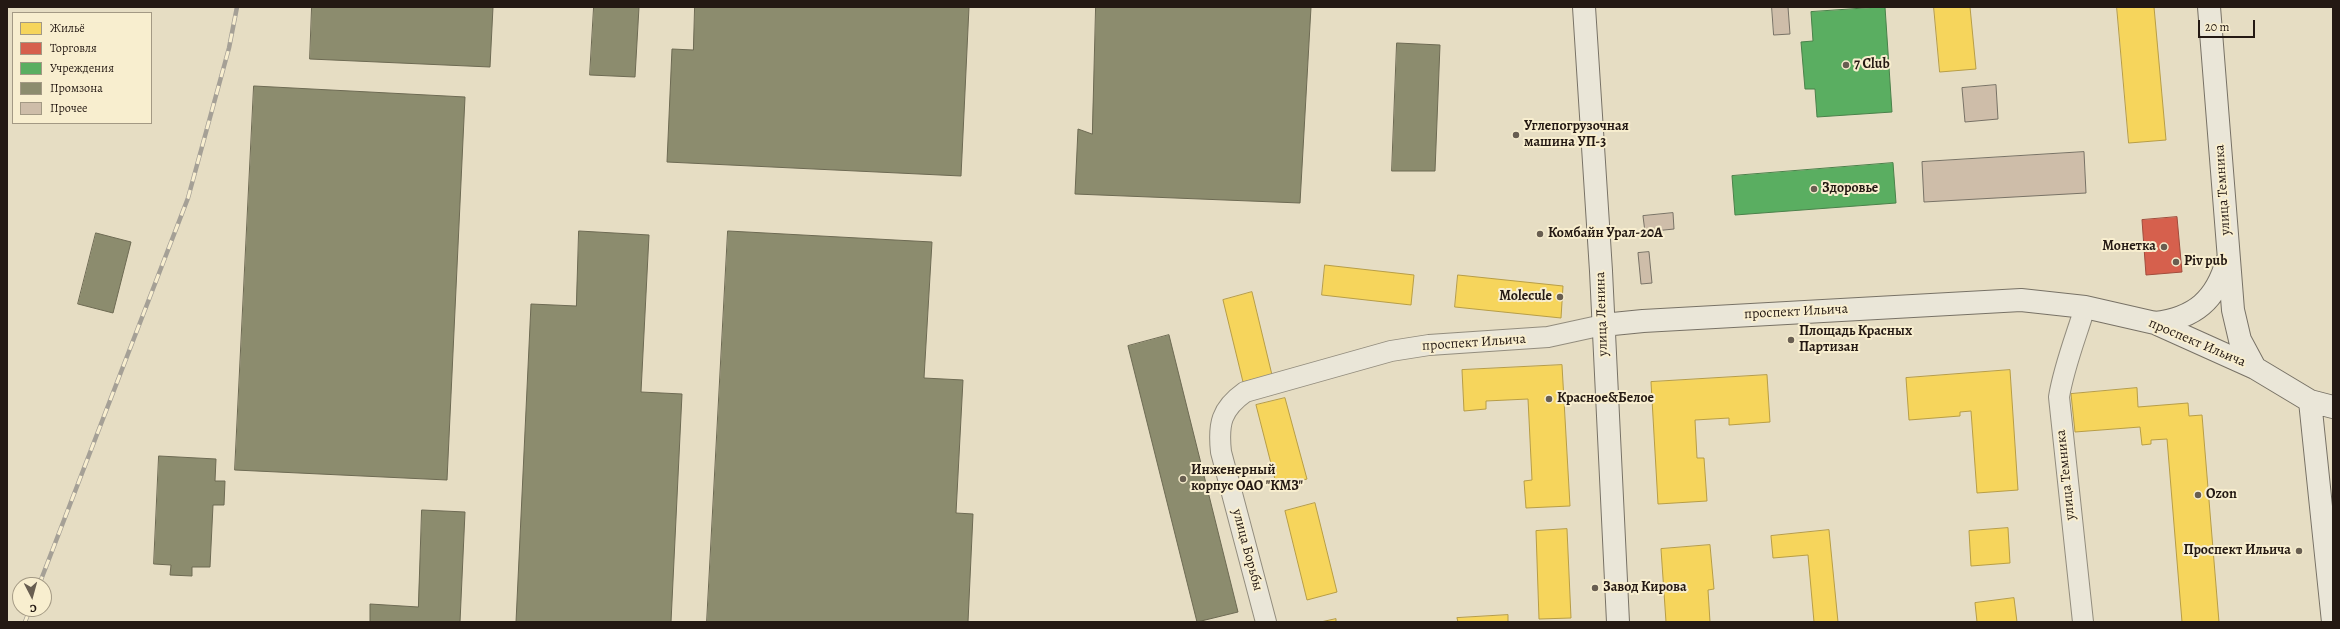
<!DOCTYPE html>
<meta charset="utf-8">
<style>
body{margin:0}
#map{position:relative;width:2340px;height:629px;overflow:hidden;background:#e6ddc3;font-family:Alegreya,serif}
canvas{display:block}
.frame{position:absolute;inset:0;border:8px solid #241913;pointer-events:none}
.legend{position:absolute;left:12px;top:12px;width:140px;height:112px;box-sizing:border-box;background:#f8eecf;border:1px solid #a39984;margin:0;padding:5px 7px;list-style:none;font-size:12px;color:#241913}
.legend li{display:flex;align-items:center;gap:8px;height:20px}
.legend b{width:20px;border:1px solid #a39984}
.north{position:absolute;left:12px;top:577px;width:40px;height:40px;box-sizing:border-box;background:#f8eecf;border:1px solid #a39984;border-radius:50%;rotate:174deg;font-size:11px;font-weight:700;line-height:16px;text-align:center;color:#241913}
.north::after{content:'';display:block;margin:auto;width:14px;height:18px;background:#685e51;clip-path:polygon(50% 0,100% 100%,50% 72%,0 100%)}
.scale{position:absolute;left:2198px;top:20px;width:57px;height:18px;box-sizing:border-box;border:2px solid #241913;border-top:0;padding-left:5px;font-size:12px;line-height:14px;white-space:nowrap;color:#241913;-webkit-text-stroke:3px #f8eecf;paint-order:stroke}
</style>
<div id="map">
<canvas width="2340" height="629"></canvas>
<div class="frame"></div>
<ul class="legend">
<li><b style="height:11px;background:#f6d55c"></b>Жильё</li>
<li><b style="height:11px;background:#d6604d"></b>Торговля</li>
<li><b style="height:11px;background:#5aae61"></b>Учреждения</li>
<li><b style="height:11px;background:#8c8c6e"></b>Промзона</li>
<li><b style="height:11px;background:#cebda9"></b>Прочее</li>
</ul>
<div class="north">С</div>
<div class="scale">20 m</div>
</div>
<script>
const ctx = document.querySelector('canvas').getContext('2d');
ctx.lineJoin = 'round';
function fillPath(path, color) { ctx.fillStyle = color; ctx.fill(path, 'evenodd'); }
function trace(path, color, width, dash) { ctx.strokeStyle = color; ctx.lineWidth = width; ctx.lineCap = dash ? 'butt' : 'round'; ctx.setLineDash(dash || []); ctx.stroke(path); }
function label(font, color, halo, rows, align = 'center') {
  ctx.font = font + ' Alegreya,serif'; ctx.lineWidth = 4; ctx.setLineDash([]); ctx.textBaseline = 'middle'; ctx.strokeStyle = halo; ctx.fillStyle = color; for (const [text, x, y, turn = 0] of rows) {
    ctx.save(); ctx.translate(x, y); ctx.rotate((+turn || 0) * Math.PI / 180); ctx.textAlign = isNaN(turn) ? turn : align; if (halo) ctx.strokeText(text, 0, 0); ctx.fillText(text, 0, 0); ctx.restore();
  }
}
const homes = new Path2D(`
 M1934 7H1970L1976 69 1940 72Z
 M2117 7H2154L2166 140 2129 143Z
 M1325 265 1414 275 1411 305 1322 295Z
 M1458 275 1563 286 1561 318 1455 307Z
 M1252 292 1272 375 1243 382 1223 300Z
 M1562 365 1570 506 1526 508 1524 481 1532 480 1528 399 1486 401V409L1464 411 1462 370Z
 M2010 370 2018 490 1977 493 1971 411 1960 412V416L1909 420 1906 378Z
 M1767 375 1770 422 1729 425V418L1695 420 1697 458H1704L1707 501 1658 504 1651 382Z
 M2137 388 2138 407 2188 403 2189 416 2202 415 2219 622H2182L2167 439 2151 440V444L2142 445 2140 427 2075 432 2071 394Z
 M1285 398 1307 479 1277 487 1256 405Z
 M1315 503 1337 592 1307 600 1285 511Z
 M2008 528 2010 563 1971 566 1969 531Z
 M1567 529 1571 618 1539 619 1536 531Z
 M1829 530 1838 622H1814L1808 555 1773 558 1771 536Z
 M1710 545 1714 589 1708 590 1710 622H1666L1661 549Z
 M2014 598 2017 622H1977L1975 603Z
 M1508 615V622H1458L1457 618Z
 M1336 619V622H1321Z`);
fillPath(homes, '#f6d55c');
trace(homes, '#b79d46', 1);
const shops = new Path2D(`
 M2177 217 2182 272 2146 275 2142 220Z`);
fillPath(shops, '#d6604d');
trace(shops, '#a14b3c', 1);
const public = new Path2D(`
 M1885 7 1892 112 1817 117 1815 89H1805L1801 42 1813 41 1811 12Z
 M1893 163 1896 203 1735 215 1732 176Z`);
fillPath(public, '#5aae61');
trace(public, '#4a814a', 1);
const industry = new Path2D(`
 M312 7H493L490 67 310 59Z
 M594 7H639L635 77 590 75Z
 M695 7H969L961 176 667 162 672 49 693 50Z
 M1096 7H1311L1300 203 1075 194 1078 129 1092 134Z
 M1397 43 1440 45 1435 171H1392Z
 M254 86 465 97 447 480 235 470Z
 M579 231 649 235 641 392 682 394 671 622H516L531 304 576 306Z
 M728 231 932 242 924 378 963 380 956 513 973 514 968 622H707Z
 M96 233 131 242 113 313 78 304Z
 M1169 335 1238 612 1197 622 1128 346Z
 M159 456 216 459 215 481H225L224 505H213L210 567H192V576L170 575 171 565 154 564Z
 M422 510 465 512 460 622H370V604L418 607Z`);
fillPath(industry, '#8c8c6e');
trace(industry, '#6d6a53', 1);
const building = new Path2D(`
 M1772 7H1788L1790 34 1774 35Z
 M1996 85 1998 119 1965 122 1962 88Z
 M2084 152 2086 193 1924 202 1922 162Z
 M1673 213 1674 229 1645 232 1643 216Z
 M1649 252 1652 283 1641 284 1638 253Z`);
fillPath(building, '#cebda9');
trace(building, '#787266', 1);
const street = new Path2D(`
 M1266 622 1221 452C1218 424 1221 409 1245 392L1391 351 1429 345 1548 337 1603 325
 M2083 622 2059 397C2064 366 2076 337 2085 307`);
const secondary = new Path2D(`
 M1584 7 1601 271 1618 622
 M2209 7 2233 310 2240 340 2255 368
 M2155 323C2195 318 2216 300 2227 261
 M1603 325 1643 321 2021 300 2085 307 2155 323 2255 368 2310 401 2333 407
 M2310 401 2333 622`);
trace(street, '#938d7e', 22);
trace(secondary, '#787266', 24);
trace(street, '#eae6d8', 20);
trace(secondary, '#eae6d8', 22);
const rail = new Path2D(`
 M39 585 188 198 229 48 237 7
 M25 622 30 609`);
trace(rail, '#a5a096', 4.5);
trace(rail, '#f8eecf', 3, [9]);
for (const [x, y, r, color] of [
 [1846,65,4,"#685e51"],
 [1516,135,4,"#685e51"],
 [1814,189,4,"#685e51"],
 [1540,234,4,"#685e51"],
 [2164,247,4,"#685e51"],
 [2176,262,4,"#685e51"],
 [1560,297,4,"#685e51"],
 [1791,340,4,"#685e51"],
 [1549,399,4,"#685e51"],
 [1183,479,4,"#685e51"],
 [2198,495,4,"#685e51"],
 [2299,551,4,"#685e51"],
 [1595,588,4,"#685e51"]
]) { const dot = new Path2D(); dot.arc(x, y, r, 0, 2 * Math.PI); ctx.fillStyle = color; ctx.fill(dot); trace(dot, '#f8eecf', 1.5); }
label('bold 14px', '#241913', '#f8eecf', [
 ["7 Club",1854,65],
 ["Углепогрузочная",1524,127],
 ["машина УП-3",1524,143],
 ["Здоровье",1822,189],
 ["Комбайн Урал-20А",1548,234],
 ["Монетка",2156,247,"right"],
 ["Piv pub",2184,262],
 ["Molecule",1552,297,"right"],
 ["Площадь Красных",1799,332],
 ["Партизан",1799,348],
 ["Красное&Белое",1557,399],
 ["Инженерный",1191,471],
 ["корпус ОАО \"КМЗ\"",1191,487],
 ["Ozon",2206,495],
 ["Проспект Ильича",2291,551,"right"],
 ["Завод Кирова",1603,588]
], 'left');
label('14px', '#241913', '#f8eecf', [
 ["улица Темника",2223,190,-94],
 ["проспект Ильича",1796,312,-3],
 ["улица Ленина",1602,314,-92],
 ["проспект Ильича",1474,343,-4],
 ["проспект Ильича",2197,343,23],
 ["улица Темника",2066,475,-96],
 ["улица Борьбы",1247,550,75]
]);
</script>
